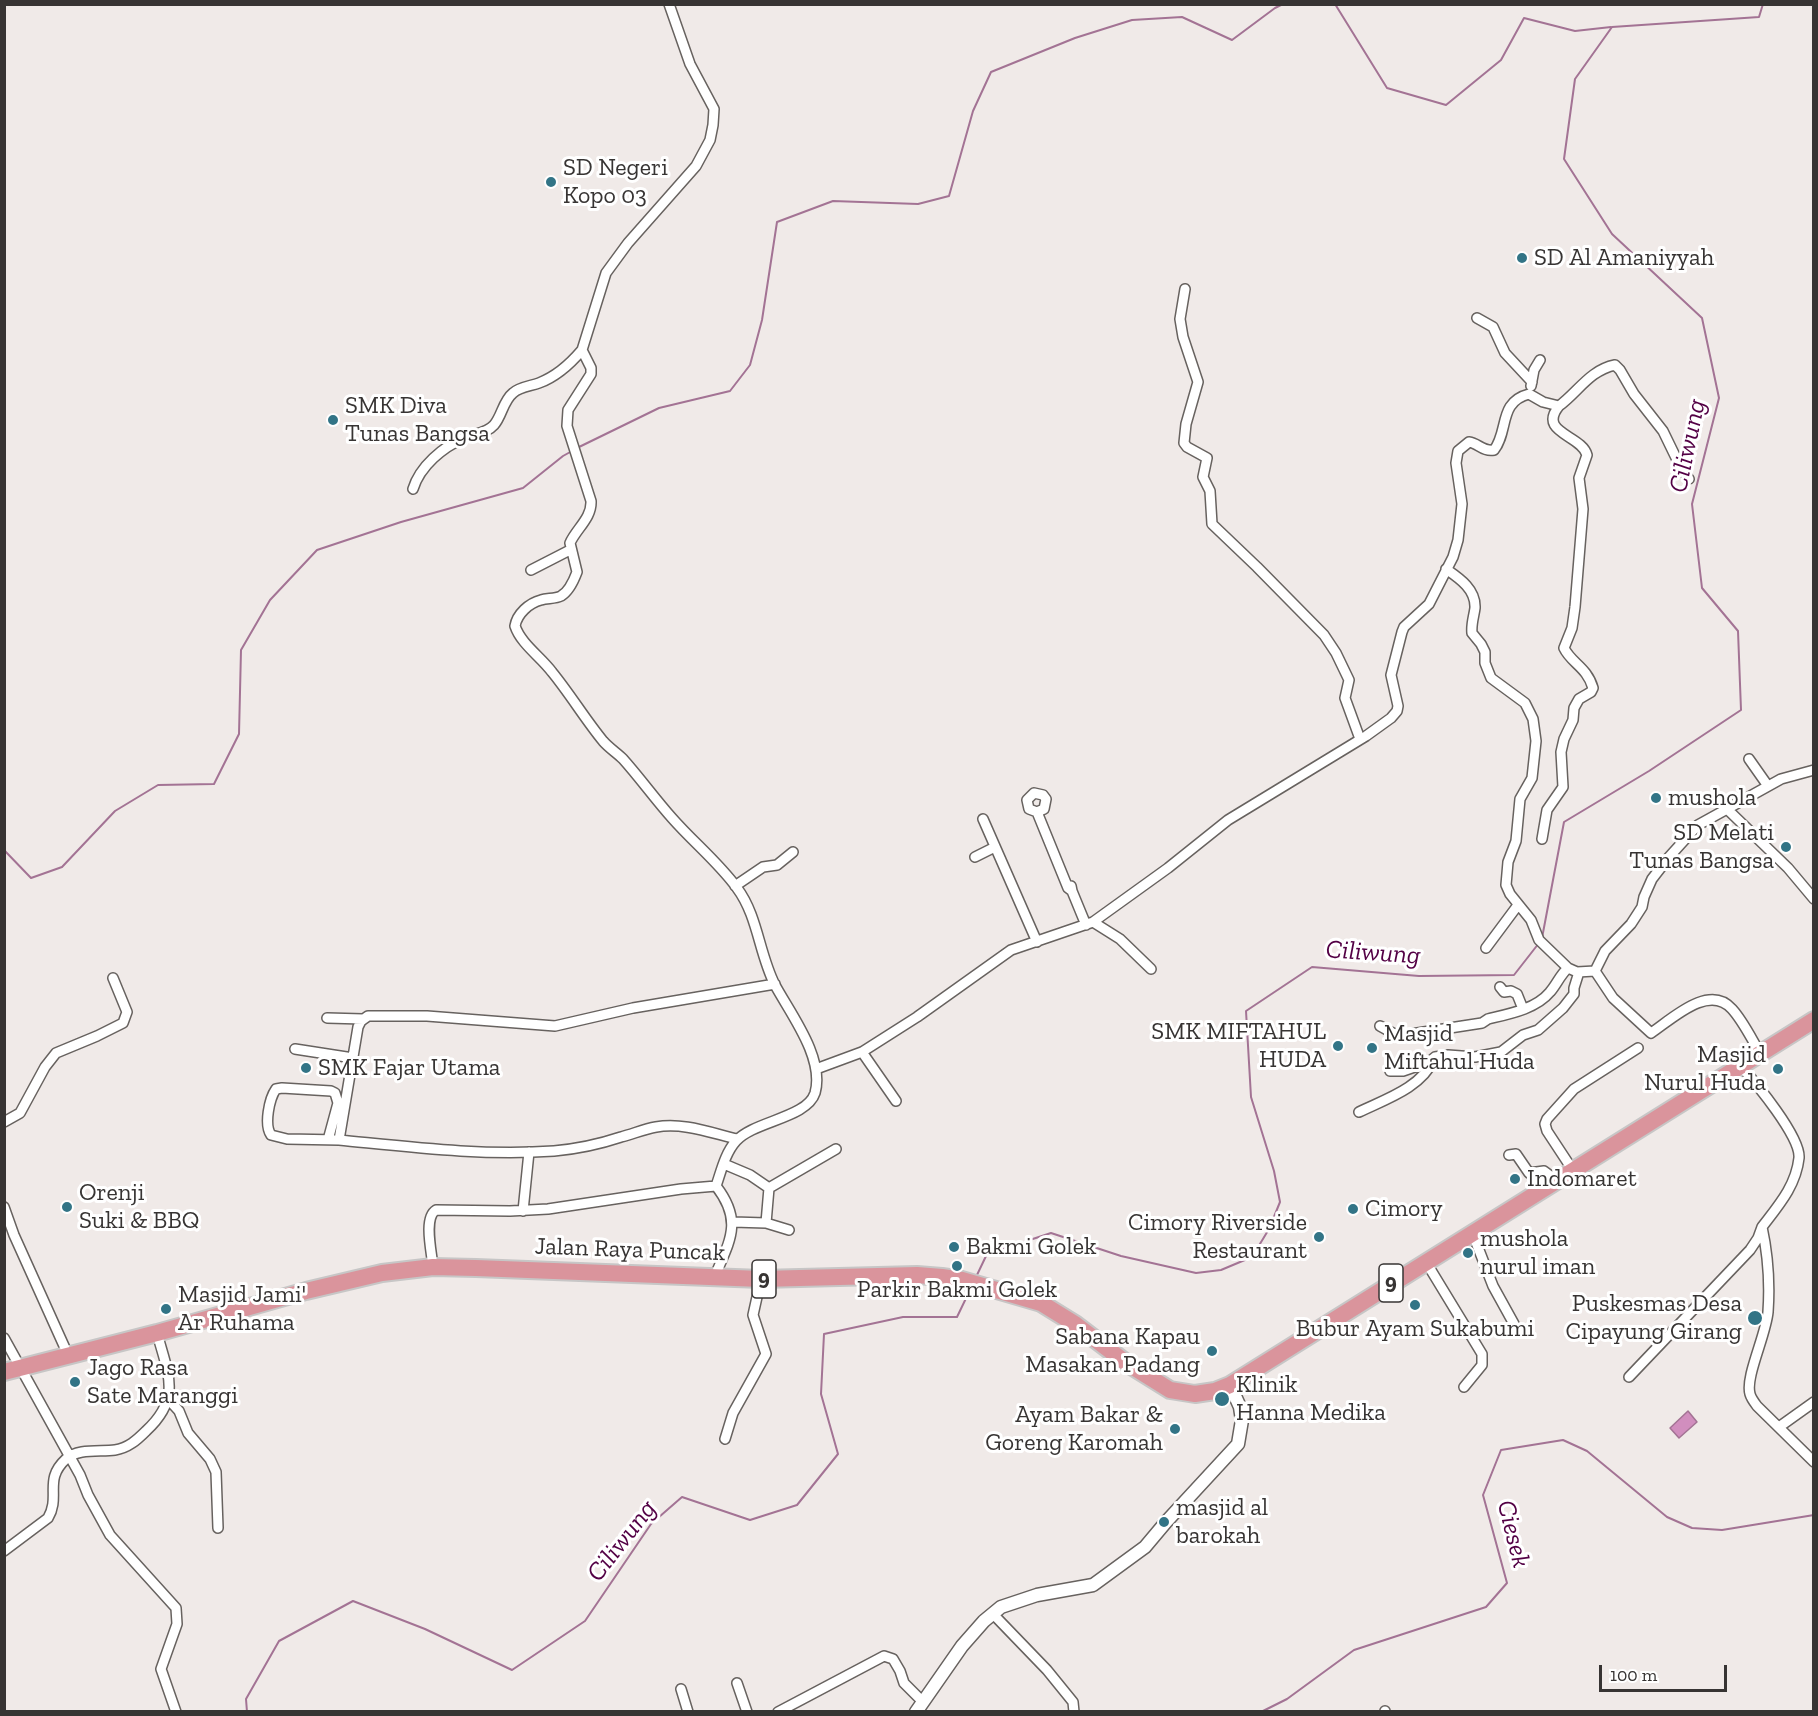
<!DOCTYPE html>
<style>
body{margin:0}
#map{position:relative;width:1818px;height:1716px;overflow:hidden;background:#f0eae8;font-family:"Zilla Slab",serif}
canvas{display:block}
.frame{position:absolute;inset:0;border:6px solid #373433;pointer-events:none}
.scale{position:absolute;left:1599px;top:1665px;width:128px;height:27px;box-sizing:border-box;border:3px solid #373433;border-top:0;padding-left:8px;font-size:18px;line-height:21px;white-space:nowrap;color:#373433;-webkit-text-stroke:4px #fff;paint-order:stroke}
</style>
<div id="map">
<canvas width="1818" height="1716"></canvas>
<div class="frame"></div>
<div class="scale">100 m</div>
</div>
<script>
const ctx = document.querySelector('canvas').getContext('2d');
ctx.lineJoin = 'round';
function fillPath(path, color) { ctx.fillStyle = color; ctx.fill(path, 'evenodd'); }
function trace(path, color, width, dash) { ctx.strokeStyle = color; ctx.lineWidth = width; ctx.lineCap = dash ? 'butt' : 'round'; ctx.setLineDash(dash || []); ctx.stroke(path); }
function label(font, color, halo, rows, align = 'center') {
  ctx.font = font + ' "Zilla Slab",serif'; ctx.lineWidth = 6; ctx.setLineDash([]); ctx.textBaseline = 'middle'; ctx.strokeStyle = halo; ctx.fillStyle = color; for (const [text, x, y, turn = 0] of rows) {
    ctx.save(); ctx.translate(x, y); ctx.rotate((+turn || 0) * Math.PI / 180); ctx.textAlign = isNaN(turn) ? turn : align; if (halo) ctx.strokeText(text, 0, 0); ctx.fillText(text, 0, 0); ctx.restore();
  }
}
const water = new Path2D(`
 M1688 1411 1697 1422 1679 1438 1670 1428Z`);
fillPath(water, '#d18ebe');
trace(water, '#a37394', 1.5);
trace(new Path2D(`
 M1335 4 1387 88 1446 105 1501 60 1524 18 1575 31 1611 27
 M577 448 659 408 730 391 750 365 762 320 777 222 833 201 918 204 949 196 973 111 991 72 1075 38 1132 20 1182 17 1232 40 1275 8 1283 4
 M4 850 31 878 62 867 115 811 158 785 214 784 239 734 241 650 270 600 317 550 401 522 523 488 563 456 572 451
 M1542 938 1564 822 1649 771 1741 710 1738 631 1702 588 1692 504 1719 398 1702 318 1612 234 1564 159 1575 79 1612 27 1759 17 1763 4
 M976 1277 987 1254 1051 1233 1121 1256 1196 1273 1221 1270 1252 1257 1269 1229 1280 1202 1274 1171 1251 1097 1246 1011 1312 967 1419 976 1514 975 1539 943
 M247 1712 246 1699 279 1641 353 1601 425 1629 512 1670 585 1621 651 1524 682 1497 750 1520 797 1505 838 1454 821 1394 824 1334 903 1317H957L970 1290
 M1261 1712 1287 1699 1354 1650 1486 1607 1507 1583 1483 1495 1501 1450 1563 1440 1587 1451 1667 1517 1692 1528 1722 1530 1814 1515`), '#a37394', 2);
const minor = new Path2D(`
 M669 4 690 64 714 109 713 125 710 140 696 166 628 243 606 273 582 350 591 368V374L568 410 567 426 591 501C592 518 576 529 570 543L577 572C574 580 568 592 561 596 555 599 547 598 541 600 529 603 517 614 515 626 521 644 541 657 552 672 570 694 585 719 603 741 609 748 617 753 623 759 640 778 655 799 672 818 693 842 719 863 737 888 758 916 759 954 775 985 790 1013 825 1058 815 1093 807 1118 754 1121 736 1141 725 1153 721 1172 716 1186 744 1222 729 1242 714 1278
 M1185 289 1180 319 1183 337 1198 382 1186 424 1184 443 1187 447 1207 458 1203 477 1210 491 1212 524 1257 567 1324 635 1336 653 1349 680 1345 698 1360 739
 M1477 318 1493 327 1505 353 1532 382
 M1531 386 1534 370 1540 360
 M413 489C420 466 443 447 464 438 475 433 486 434 494 425 502 416 503 401 513 393 519 387 531 386 539 383 555 377 571 363 582 350
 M1446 569C1459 578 1476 589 1475 608 1474 616 1471 624 1472 633L1481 644 1485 652V663L1491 678 1525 703 1533 719 1536 741 1532 778 1520 799 1516 841 1508 862 1506 885 1510 894 1531 920 1539 940 1568 968 1577 972 1595 971
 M531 570 570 550
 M1749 759 1768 786
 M1814 770 1781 779 1727 809 1788 868 1814 899
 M1037 812 1044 809 1046 799 1043 795 1034 793 1027 800 1029 809 1037 812 1068 888 1072 891
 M983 819 1037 942
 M1542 839 1547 810 1563 787 1561 752 1564 739 1573 720 1574 708 1579 699 1591 692 1593 688C1587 667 1571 663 1564 648L1572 628 1575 607 1583 509 1579 478 1587 455C1582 435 1537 433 1559 406
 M975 857 995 847
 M735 886 763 867 777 865 793 852
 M1071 886 1072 891 1086 925
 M1093 922 1120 939 1151 969
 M1486 948 1518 905
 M1595 971 1613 998 1651 1033C1672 1019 1709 983 1732 1009 1743 1021 1751 1038 1760 1053
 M1595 971 1605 951 1631 924 1642 907 1644 897 1652 879 1669 857 1698 825 1727 809
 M1500 987 1504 992 1511 991 1517 994 1523 1009
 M327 1018 363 1019
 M1380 1026 1398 1036 1482 1023 1488 1019C1509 1014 1536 1009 1550 992 1557 984 1560 975 1568 968
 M295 1049 353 1058
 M862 1052 896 1101
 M1740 1065C1755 1082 1801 1137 1799 1158 1796 1186 1778 1206 1762 1227 1768 1255 1770 1284 1768 1312 1766 1335 1745 1377 1750 1394 1751 1398 1754 1402 1757 1406L1814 1462
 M816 1069 862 1052 917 1017 1011 950 1093 922 1168 868 1228 820 1366 736 1391 718 1397 711 1398 706 1391 675 1402 632 1404 627 1429 604 1453 557 1458 540 1462 504 1456 463 1458 451 1469 442C1478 443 1483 452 1494 450 1509 431 1498 402 1529 394L1543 402 1559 406C1578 392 1590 370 1615 365L1620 370 1634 394 1663 431 1681 468 1689 479
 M1390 1071H1403L1429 1062 1435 1057 1448 1055 1475 1057 1501 1052 1523 1035 1538 1030 1563 1008 1574 994V988L1579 972
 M1359 1112C1386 1099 1421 1088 1434 1059
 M4 1122 20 1113 45 1067 56 1053 97 1036 123 1023 127 1012 113 978
 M737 1139C711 1133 683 1122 656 1127 644 1129 633 1134 621 1137 600 1144 576 1149 554 1151 482 1156 411 1147 339 1140L358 1027 361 1021 368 1016H427L555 1026 633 1008 775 984
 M328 1140 338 1103 335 1093 331 1091 282 1088 276 1089C269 1099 264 1125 271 1135L287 1139 339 1140
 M1509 1155 1516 1154 1529 1173 1544 1171 1556 1180
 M724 1164 750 1175 769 1188 766 1223
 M1572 1169 1547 1131 1545 1124 1547 1119 1574 1089 1638 1048
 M769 1188 836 1149
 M4 1207 14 1235 69 1357
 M523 1211 529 1152
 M733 1222 766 1223 789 1230
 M1472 1232 1493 1286 1514 1324
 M1426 1262 1482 1354V1365L1464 1387
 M433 1267C432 1253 423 1218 436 1210L510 1211 548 1209 681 1189 716 1186
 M4 1338 80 1475 88 1495 110 1535 176 1608 177 1624 161 1669 176 1712
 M1629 1377 1750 1250 1758 1238 1762 1227
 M169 1400 179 1411 188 1433 210 1459 216 1472 218 1528
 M1779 1427 1814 1402
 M725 1439 733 1413 766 1354 753 1315 761 1279
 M4 1551 48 1518C61 1496 43 1480 66 1459 78 1448 100 1452 115 1450 128 1448 137 1440 146 1431 182 1398 168 1374 157 1333
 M993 1614 1047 1670 1073 1702 1074 1712
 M737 1683 747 1712
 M681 1689 688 1712
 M1385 1711V1712
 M778 1712 884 1656 893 1659 900 1671 904 1683 922 1701`);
const tertiary = new Path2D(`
 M916 1712 962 1646 984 1621 1001 1607 1037 1595 1093 1585 1145 1547 1166 1522 1238 1444 1242 1420 1240 1407 1230 1385`);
const trunk = new Path2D(`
 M4 1372 157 1333 306 1291 382 1273 433 1267 476 1268 761 1279 917 1275 942 1277 962 1280 1041 1303 1075 1324 1125 1362 1170 1390 1195 1394 1215 1391 1230 1385 1814 1020`);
trace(minor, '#67625f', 12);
trace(tertiary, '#67625f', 15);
trace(trunk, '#c7c6c6', 20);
trace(minor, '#fff', 9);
trace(tertiary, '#fff', 12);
trace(trunk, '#da949c', 16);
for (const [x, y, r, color] of [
 [551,182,6,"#327486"],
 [1522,258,6,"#327486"],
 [333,420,6,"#327486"],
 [1656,798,6,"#327486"],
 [1786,847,6,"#327486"],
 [1338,1046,6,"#327486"],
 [1372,1048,6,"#327486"],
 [306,1068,6,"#327486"],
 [1778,1069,6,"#327486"],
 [1515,1179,6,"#327486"],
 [67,1207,6,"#327486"],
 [1353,1209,6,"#327486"],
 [1319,1237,6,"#327486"],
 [954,1247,6,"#327486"],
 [1468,1253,6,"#327486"],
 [957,1266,6,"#327486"],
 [1415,1305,6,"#327486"],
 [166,1309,6,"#327486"],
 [1755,1318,8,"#327486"],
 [1212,1351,6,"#327486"],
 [75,1382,6,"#327486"],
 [1222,1399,8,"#327486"],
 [1175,1429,6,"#327486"],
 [1164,1522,6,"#327486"]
]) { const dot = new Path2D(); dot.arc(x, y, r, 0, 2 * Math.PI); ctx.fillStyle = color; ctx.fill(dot); trace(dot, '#fff', 2); }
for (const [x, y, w] of [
 [764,1279,24],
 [1391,1283,24]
]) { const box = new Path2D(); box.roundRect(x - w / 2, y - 19, w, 38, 4.5); ctx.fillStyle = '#fff'; ctx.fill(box); trace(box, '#373433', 1.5); }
label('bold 22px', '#373433', null, [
 ["9",764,1279],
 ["9",1391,1283]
]);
label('24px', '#373433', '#fff', [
 ["SD Negeri",563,168],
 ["Kopo 03",563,196],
 ["SD Al Amaniyyah",1534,258],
 ["SMK Diva",345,406],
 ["Tunas Bangsa",345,434],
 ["mushola",1668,798],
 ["SD Melati",1774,833,"right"],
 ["Tunas Bangsa",1774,861,"right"],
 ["SMK MIFTAHUL",1326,1032,"right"],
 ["HUDA",1326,1060,"right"],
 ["Masjid",1384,1034],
 ["Miftahul Huda",1384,1062],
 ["Masjid",1766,1055,"right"],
 ["Nurul Huda",1766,1083,"right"],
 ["SMK Fajar Utama",318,1068],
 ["Indomaret",1527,1179],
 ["Orenji",79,1193],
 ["Suki & BBQ",79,1221],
 ["Cimory",1365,1209],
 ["Cimory Riverside",1307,1223,"right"],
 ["Restaurant",1307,1251,"right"],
 ["mushola",1480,1239],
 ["nurul iman",1480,1267],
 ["Bakmi Golek",966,1247],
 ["Parkir Bakmi Golek",957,1290,"center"],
 ["Masjid Jami'",178,1295],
 ["Ar Ruhama",178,1323],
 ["Puskesmas Desa",1742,1304,"right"],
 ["Cipayung Girang",1742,1332,"right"],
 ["Bubur Ayam Sukabumi",1415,1329,"center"],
 ["Sabana Kapau",1200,1337,"right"],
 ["Masakan Padang",1200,1365,"right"],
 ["Jago Rasa",87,1368],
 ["Sate Maranggi",87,1396],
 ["Klinik",1236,1385],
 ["Hanna Medika",1236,1413],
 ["Ayam Bakar &",1163,1415,"right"],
 ["Goreng Karomah",1163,1443,"right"],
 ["masjid al",1176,1508],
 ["barokah",1176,1536]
], 'left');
label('24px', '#373433', '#fff', [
 ["Jalan Raya Puncak",630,1250,2]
]);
label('italic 26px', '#530045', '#fff', [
 ["Ciliwung",1688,446,-78],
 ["Ciliwung",1373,953,4],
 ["Ciesek",1513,1534,76],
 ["Ciliwung",622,1541,-52]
]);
</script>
